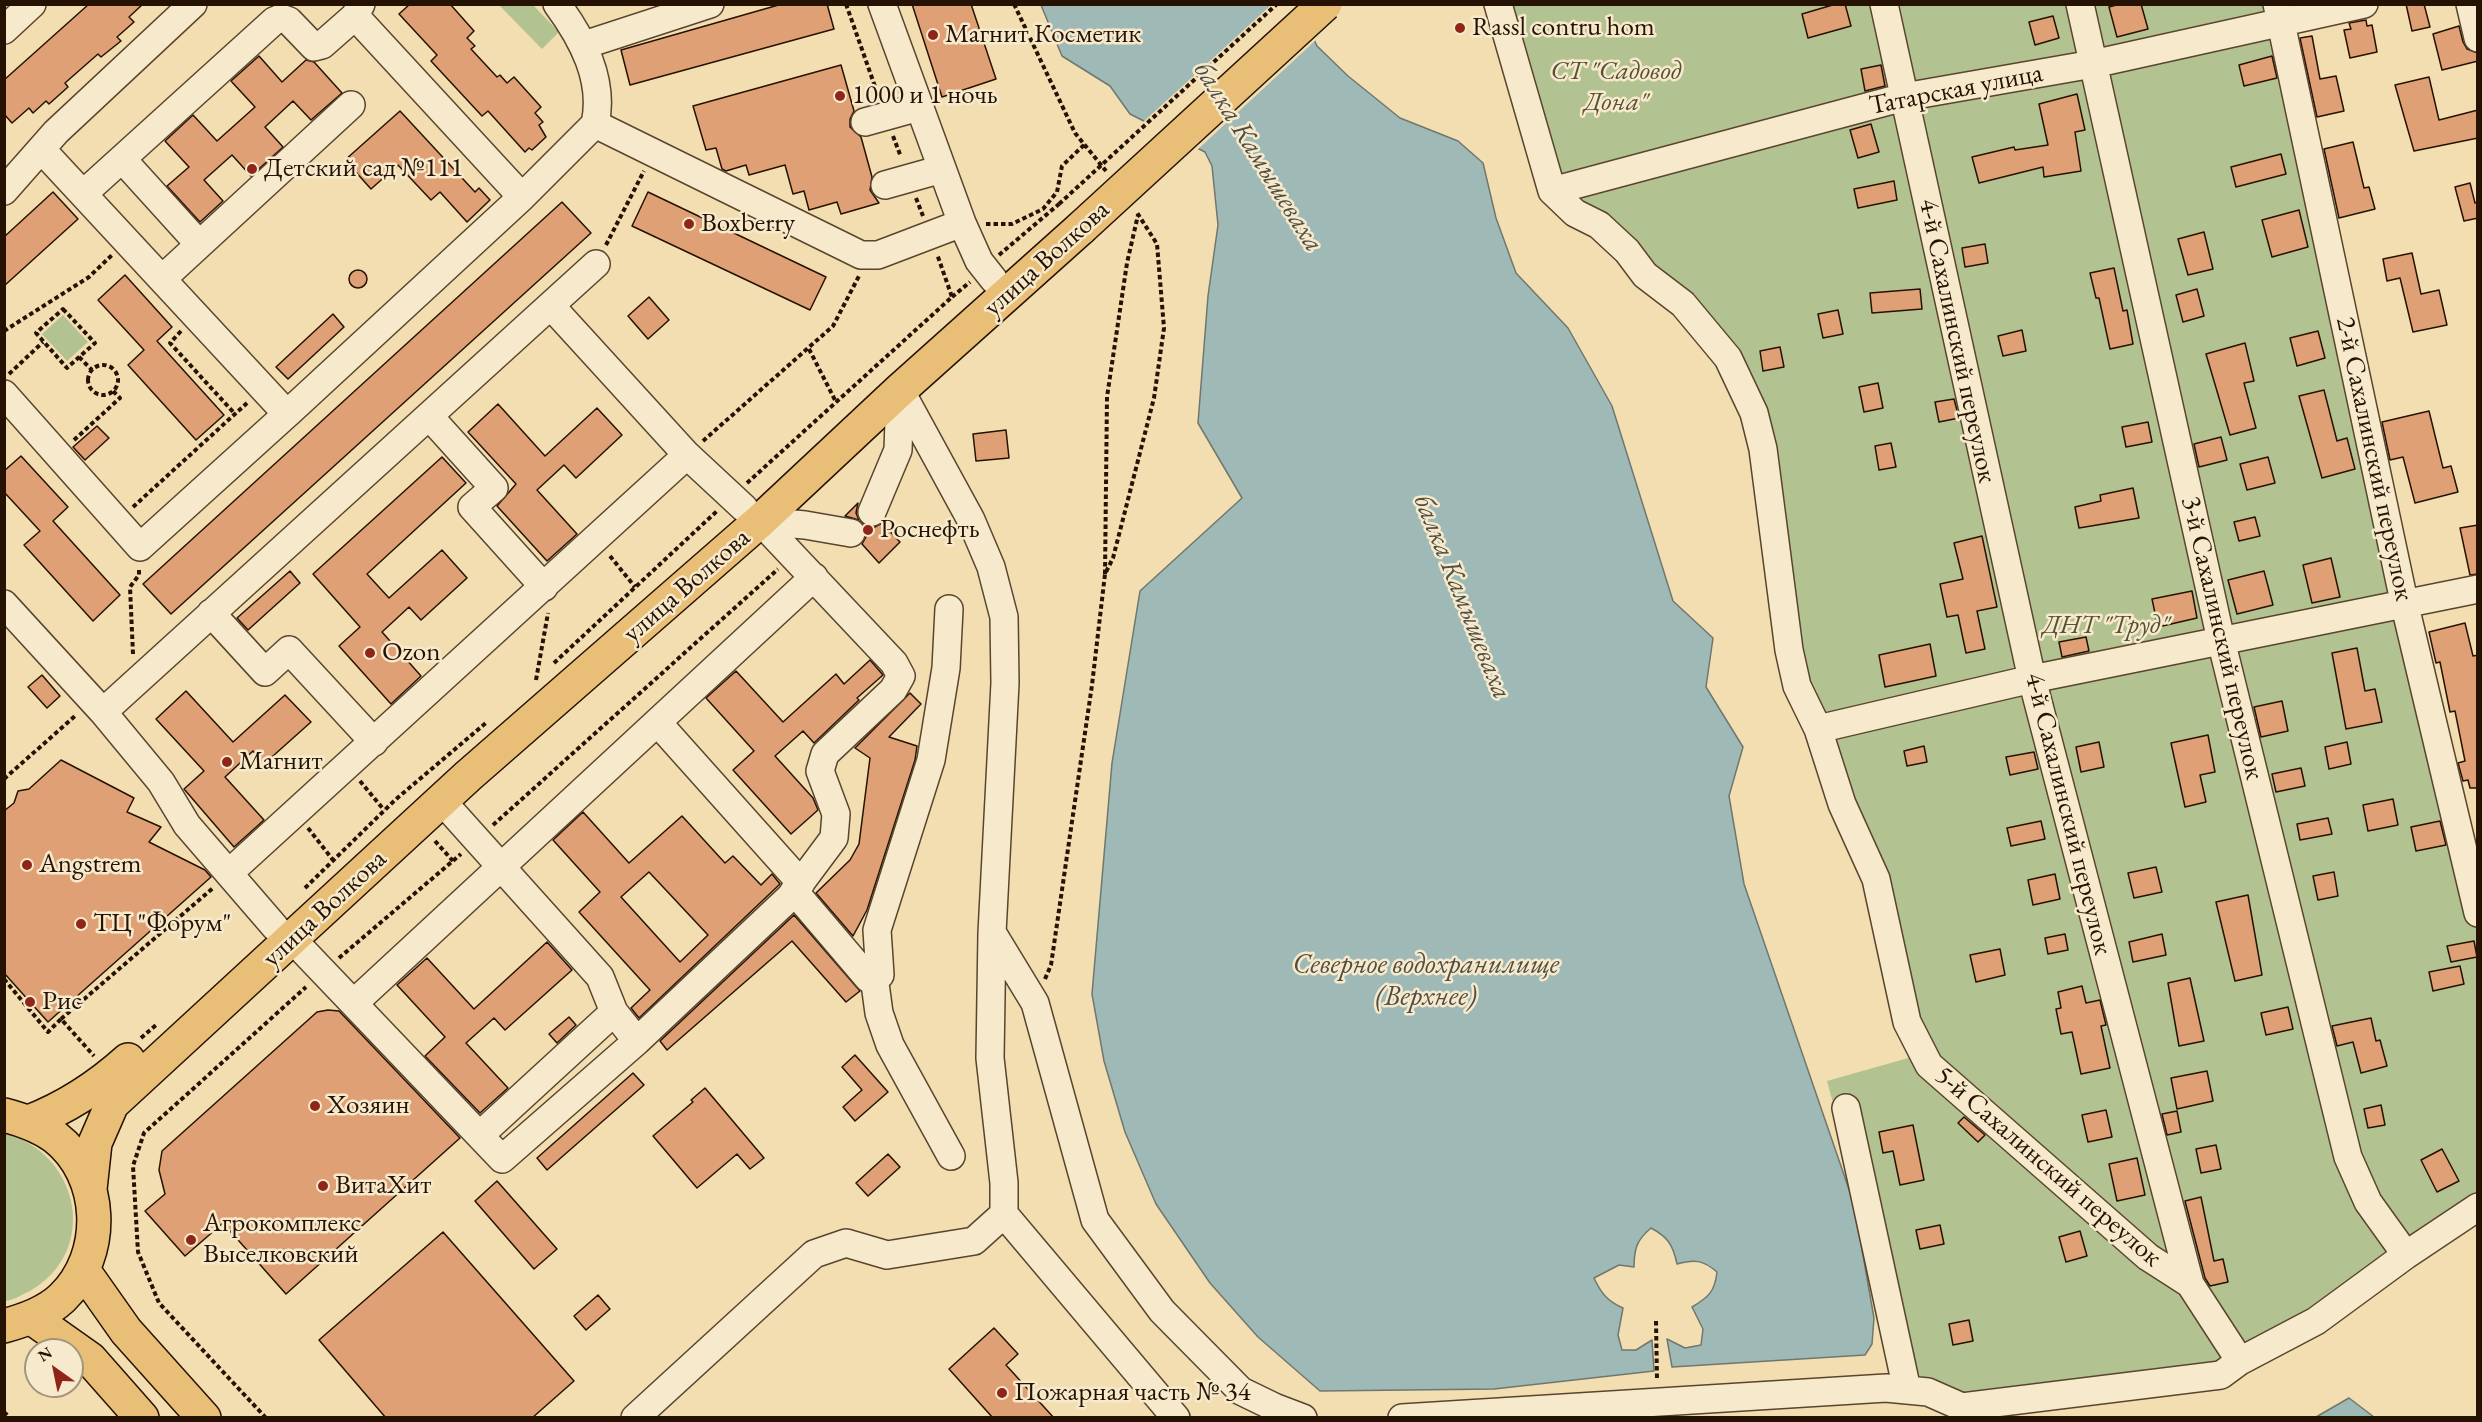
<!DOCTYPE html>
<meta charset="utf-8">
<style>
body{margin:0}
#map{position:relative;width:2482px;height:1422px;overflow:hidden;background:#f2deb1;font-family:"EB Garamond",serif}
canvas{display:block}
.frame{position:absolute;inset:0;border:6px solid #261203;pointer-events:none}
.north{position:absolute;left:24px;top:1338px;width:60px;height:60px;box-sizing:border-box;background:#f7eacc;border:2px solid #a3947c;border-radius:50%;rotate:327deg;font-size:16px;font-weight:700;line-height:24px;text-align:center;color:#261203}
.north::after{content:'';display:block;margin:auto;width:21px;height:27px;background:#8f2418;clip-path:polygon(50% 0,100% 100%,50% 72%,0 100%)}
</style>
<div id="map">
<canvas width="2482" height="1422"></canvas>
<div class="frame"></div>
<div class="north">N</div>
</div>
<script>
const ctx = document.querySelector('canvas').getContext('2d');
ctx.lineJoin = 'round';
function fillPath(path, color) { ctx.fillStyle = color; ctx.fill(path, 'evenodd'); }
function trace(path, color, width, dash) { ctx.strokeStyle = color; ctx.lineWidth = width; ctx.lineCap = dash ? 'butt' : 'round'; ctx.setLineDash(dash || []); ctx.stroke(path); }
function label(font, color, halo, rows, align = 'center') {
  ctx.font = font + ' "EB Garamond",serif'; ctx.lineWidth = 5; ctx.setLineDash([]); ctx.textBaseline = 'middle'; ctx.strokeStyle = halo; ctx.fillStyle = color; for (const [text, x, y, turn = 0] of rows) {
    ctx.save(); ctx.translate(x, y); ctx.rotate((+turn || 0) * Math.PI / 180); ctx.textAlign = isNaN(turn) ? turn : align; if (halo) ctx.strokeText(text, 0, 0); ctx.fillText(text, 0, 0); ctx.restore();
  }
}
fillPath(new Path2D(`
 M499 5H533L559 32 542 49Z
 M1502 5H2343L2281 18 2477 910V1203L2197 1381 1984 1410 1890 1384 1878 1266 1827 1081 1919 1055 1815 711 1758 393 1563 188Z
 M63 315 88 342 67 361 42 334Z
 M4 1133C80 1153 100 1251 30 1291 21 1295 14 1300 5 1301Z`), '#b3c291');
const water = new Path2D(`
 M1041 5H1298L1317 46 1348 76 1400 118 1458 141 1483 163 1496 218 1516 273 1568 328 1612 406 1673 601 1713 638 1706 687 1743 747 1729 796 1744 884 1854 1204 1874 1318 1872 1344 1865 1355 1672 1367 1667 1339 1685 1348 1701 1345 1703 1329 1692 1307C1709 1297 1715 1291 1717 1272 1703 1260 1695 1259 1677 1264 1673 1245 1668 1237 1651 1228 1637 1240 1634 1248 1634 1267L1619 1265 1594 1278C1601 1293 1607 1301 1623 1308L1618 1335 1622 1350H1636L1652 1340 1654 1371 1494 1389 1320 1391 1258 1337 1210 1283 1156 1204 1125 1132 1104 1061 1092 994 1112 763 1140 591 1242 498 1198 423 1208 296 1218 225 1212 166 1205 152 1130 114 1110 86 1062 56Z
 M2349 1398 2374 1417H2316Z`);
fillPath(water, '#9fbab6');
trace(water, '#6f776e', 1.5);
fillPath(new Path2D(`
 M1302 4 1317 39 1196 151 1142 123 1271 5Z`), '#f2deb1');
const building = new Path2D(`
 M89 4H143L129 17 134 22 117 37 121 41 101 57 98 54 65 83 68 87 49 104 46 101 33 113 29 108 12 123 4 114V80Z
 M410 4H450L474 31 467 38 475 46 471 49 497 77 500 75 507 83 514 77 541 107 535 113 543 122 539 125 546 137 532 150 529 148 525 152 488 111 482 116 431 61 437 55 399 14Z
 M782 4H827L834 29 630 85 621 50Z
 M912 4H971L996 79 942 97Z
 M1836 4H1845L1851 26 1808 38 1802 14Z
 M2120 4H2141L2148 29 2117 37 2109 7Z
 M2406 4H2424L2430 27 2412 31Z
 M2053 16 2059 38 2035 45 2029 22Z
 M2366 20 2367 26 2372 25 2377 52 2350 58 2344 30 2351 29 2349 23Z
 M2459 26 2463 42 2467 49 2478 53V61L2442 70 2433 34Z
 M2312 36 2320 79 2336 76 2344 111 2317 117 2300 38Z
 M259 56 282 82 306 60 314 62 342 93 311 120 293 101 265 127 283 147 251 176 232 155 204 180 223 201 200 222 167 186 189 167 165 141 193 115 217 141 255 107 231 81Z
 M2272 56 2277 78 2244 86 2239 65Z
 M841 65 854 111 850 119V127L861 137 872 177 870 190 879 203 841 214 837 202 809 210 804 191 793 194 785 165 749 175 746 165 726 171 722 169 716 148 706 150 693 106Z
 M1881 65 1885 86 1865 91 1861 69Z
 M2429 77 2439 120 2478 110V138L2414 151 2395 85Z
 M2077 94 2085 130 2075 132 2081 171 2044 177 2043 167 1979 183 1972 157 2014 147 2015 150 2048 145 2039 104Z
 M400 111 475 192 479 188 490 200 467 222 440 192 431 200 398 165 371 189 345 160Z
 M1871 124 1879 152 1858 158 1850 130Z
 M2353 142 2364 188 2369 187 2375 209 2339 218 2324 149Z
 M2281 154 2286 174 2236 187 2231 167Z
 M1894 181 1897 200 1858 208 1854 189Z
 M2470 183 2475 203 2478 202V218L2464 221 2455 187Z
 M53 192 78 219 4 286V237Z
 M648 192 826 277 810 310 632 226Z
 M562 202 591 233 171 614 143 584Z
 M2299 210 2308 247 2272 257 2262 220Z
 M2204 232 2213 269 2188 275 2178 239Z
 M1985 244 1988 263 1965 267 1962 248Z
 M2412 253 2421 294 2439 290 2447 325 2413 332 2400 278 2387 281 2383 259Z
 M2114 268 2123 311 2127 310 2133 344 2110 349 2099 298H2096L2090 273Z
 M349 279a9 9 0 1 1 18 0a9 9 0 1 1-18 0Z
 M125 275 172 327 157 341 224 415 196 440 128 365 144 350 98 300Z
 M1920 289 1922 309 1872 313 1870 293Z
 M2197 289 2204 316 2183 322 2176 295Z
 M649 297 669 320 648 339 628 316Z
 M1838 310 1843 334 1823 338 1818 314Z
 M333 314 344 327 288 379 276 367Z
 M2022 330 2026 351 2003 356 1998 336Z
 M2318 331 2325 358 2297 366 2290 338Z
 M2245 343 2254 381 2244 383 2256 428 2230 435 2206 354Z
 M1780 347 1784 367 1763 371 1760 351Z
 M1878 383 1883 408 1864 412 1859 387Z
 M2324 390 2337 441 2347 438 2355 469 2322 478 2299 396Z
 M1954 399 1959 418 1939 422 1935 402Z
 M498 404 545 456 597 408 622 435 576 478 564 465 537 490 577 534 547 561 497 506 516 484 468 432Z
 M2429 411 2443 468 2451 466 2458 492 2415 503 2403 457 2390 460 2382 422Z
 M2148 422 2152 442 2126 447 2122 427Z
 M97 426 109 438 85 460 73 447Z
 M1006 430 1009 458 976 461 973 434Z
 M2221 437 2227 460 2199 467 2194 444Z
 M1891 443 1896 467 1879 470 1875 446Z
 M21 456 68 507 53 521 120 595 93 621 24 545 40 531 4 492V471Z
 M442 457 466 483 367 574 389 598 442 550 467 578 421 620 409 607 382 632 421 676 391 704 339 646 360 627 313 574Z
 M2268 457 2275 483 2247 490 2240 464Z
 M2133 488 2139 518 2079 528 2075 507 2101 501 2100 495Z
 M858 503 856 513 859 520 845 516Z
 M2255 517 2260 536 2239 541 2234 522Z
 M882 523 900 542 879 563 862 544 867 535 864 525 873 528Z
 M2478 525V574L2470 575 2460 528Z
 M1982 536 1997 607 1977 611 1985 649 1966 653 1958 615 1947 617 1940 584 1963 579 1954 543Z
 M2331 558 2340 597 2312 603 2303 565Z
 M290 571 300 583 248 630 237 618Z
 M2264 571 2273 605 2237 614 2228 580Z
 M2192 591 2197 618 2158 627 2152 599Z
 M2465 623 2473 656 2478 655V788H2470L2468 780 2463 781 2458 763 2465 761 2455 711 2450 712 2440 662 2436 663 2429 632Z
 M2086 637 2089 651 2062 657 2059 642Z
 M1930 644 1936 676 1885 687 1879 655Z
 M2357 648 2365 691 2375 689 2382 722 2346 729 2332 653Z
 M870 660 883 675 857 698 859 700 814 743 803 731 775 756 813 798 818 810 791 834 733 770 754 751 706 698 736 671 783 722 836 674 844 684Z
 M42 675 60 696 47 708 28 687Z
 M186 691 233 742 285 695 311 722 264 764 253 751 225 777 264 820 234 847 184 789 204 771 156 719Z
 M910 693 921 704 889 737 917 746 915 760 867 910 853 936 816 893 850 860 859 844 870 758 855 748Z
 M2282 701 2288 731 2261 737 2254 707Z
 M2208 735 2215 772 2200 775 2206 802 2185 807 2171 743Z
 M2099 742 2104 767 2081 772 2076 747Z
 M2347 742 2351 764 2329 769 2325 747Z
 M1924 746 1927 762 1907 766 1904 751Z
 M2034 752 2038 769 2010 775 2006 757Z
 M61 760 134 798 127 812 161 827 149 842 205 870 211 877 48 1022 4 973V811L14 803 18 791 29 789Z
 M2301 768 2305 786 2276 792 2272 774Z
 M2393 799 2398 825 2368 831 2363 805Z
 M583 812 629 863 682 816 725 863 733 856 761 885 772 874 780 884 639 1018 631 1008 650 990 579 912 600 892 553 840ZM649 872 708 935 680 962 621 897Z
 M2328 818 2332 834 2300 840 2297 824Z
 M2041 821 2045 839 2011 846 2007 828Z
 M2440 821 2446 845 2416 851 2411 827Z
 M2156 867 2162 892 2134 898 2128 873Z
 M2334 872 2338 896 2318 900 2313 876Z
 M2055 874 2060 899 2033 905 2028 880Z
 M2248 895 2262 975 2235 981 2216 902Z
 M794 915 860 991 846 1002 792 941 667 1050 660 1041Z
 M2065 934 2068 950 2048 954 2045 938Z
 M2162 934 2166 955 2133 962 2129 942Z
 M2474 941 2477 957 2451 962 2447 946Z
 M547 942 572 970 505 1030 494 1018 466 1043 508 1088 480 1113 425 1056 445 1037 397 985 427 958 474 1009Z
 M2000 949 2005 975 1976 982 1970 955Z
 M2460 966 2464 984 2433 991 2429 972Z
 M2190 978 2204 1041 2179 1046 2168 983Z
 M2082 986 2086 1003 2100 1000 2106 1025 2101 1026 2110 1068 2081 1074 2072 1032 2061 1034 2056 1009 2061 1008 2058 992Z
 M2288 1007 2293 1029 2266 1035 2261 1013Z
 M328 1010 339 1011 460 1138 286 1294 223 1223 185 1256 145 1211 165 1194 159 1170 162 1151 317 1012Z
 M569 1017 576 1025 557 1043 549 1034Z
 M2371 1018 2376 1041 2380 1040 2387 1066 2361 1073 2353 1042 2337 1046 2332 1026Z
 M855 1055 888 1092 855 1121 843 1107 862 1090 842 1067Z
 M2207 1071 2213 1101 2177 1109 2171 1078Z
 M633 1073 644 1085 547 1170 537 1158Z
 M705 1088 764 1158 750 1169 737 1154 697 1188 653 1136 693 1102 691 1100Z
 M2381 1105 2385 1125 2368 1128 2364 1109Z
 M2106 1110 2112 1137 2088 1142 2082 1115Z
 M2177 1111 2181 1132 2167 1135 2162 1114Z
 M1964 1117 1985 1135 1978 1142 1958 1123Z
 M1913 1125 1924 1180 1900 1185 1893 1151 1883 1153 1879 1132Z
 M2216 1145 2221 1169 2201 1173 2196 1149Z
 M2442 1149 2459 1181 2437 1192 2421 1160Z
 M888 1154 900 1167 868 1196 856 1183Z
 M2137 1158 2145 1195 2117 1201 2109 1164Z
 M497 1181 557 1249 534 1269 475 1201Z
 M2201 1197 2214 1261 2223 1259 2228 1282 2210 1286 2205 1278 2185 1201Z
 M1940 1225 1944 1244 1920 1249 1916 1230Z
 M2080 1231 2087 1256 2066 1262 2059 1237Z
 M443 1232 574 1381 532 1418H386L319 1340Z
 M598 1295 610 1309 586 1330 574 1316Z
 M1969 1320 1973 1341 1953 1345 1949 1324Z
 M994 1328 1018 1354 1006 1365 1054 1418H993L949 1369Z`);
fillPath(building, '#dfa075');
trace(building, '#261203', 1.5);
const minor = new Path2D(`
 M361 4 355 16 522 197
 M882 4 962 223 979 261 994 280
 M1498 4 1552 191 1575 213 1599 225 1627 251 1645 275 1683 304 1728 358 1754 413 1763 449 1789 650 1797 686 1818 729 1842 804 1876 879 1907 1022 1929 1065 2148 1257 2190 1284
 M1884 4 2032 679 2190 1284 2240 1361
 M2080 4 2221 640 2348 1157 2368 1202 2406 1255
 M2277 4 2405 606 2478 913
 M2470 4 2478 38
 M4 30 32 4
 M584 45 710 4
 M865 122 919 107
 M595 124 861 255H878L962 223
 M42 150 287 414 522 197 595 124C605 80 582 38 557 4
 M122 159 199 244
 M885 185 942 169
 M4 191 56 132 193 4
 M1552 191 1904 97 2093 64 2364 4
 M83 194 274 21 281 18 289 21 314 47 322 45 355 16
 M162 279 351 105
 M551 306 687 455
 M900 390 971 520 991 567 1004 617 1005 683 992 933 990 1058 1004 1183V1214L1176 1418
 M4 394 140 547 287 414
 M429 416 494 488 472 507 544 587
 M872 512 898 450 900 391
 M760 521 805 525 851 533
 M4 604 103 712 161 782 187 825 275 927
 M211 613 265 672 289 650 374 742
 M103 712 596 264
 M658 723 801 883
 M1818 729 2032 679 2478 589
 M442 801 600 977 614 1012 637 1041
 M229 873 687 455 744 508
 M794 891 868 978 880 975 877 930 931 760 946 668 949 609
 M993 934 1035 1003 1095 1220 1162 1311 1241 1391 1274 1407 1303 1418
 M292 939 502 1159 637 1041 790 897 834 838 836 814 820 771 825 754 893 690 901 676 894 663 760 521
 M874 976 879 1013 890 1045 951 1156
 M354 1003 814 577
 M1846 1108 1907 1390
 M480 1135 614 1012
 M635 1418 814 1254 846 1243 887 1255 974 1241 1004 1214
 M1402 1418 1886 1388 1928 1392 1962 1407 2221 1375 2240 1361 2316 1321 2406 1255 2478 1207`);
const major = new Path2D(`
 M4 1115C23 1120 40 1126 55 1137 104 1175 107 1255 62 1298 46 1313 25 1320 4 1326
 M29 1122C68 1107 98 1087 128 1060
 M90 1189 95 1143 112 1104 468 776 760 521 900 390 1081 228
 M83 1270 126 1331 204 1418
 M32 1318 90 1359 142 1418`);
trace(minor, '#59452e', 30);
trace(major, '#261203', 36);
trace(new Path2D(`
 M846 4 878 95
 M1014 4 1075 133 1106 171
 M893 136 901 157
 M916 198 923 216
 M986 224H1012L1043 209 1057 192 1062 166 1085 144
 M606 245 644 171
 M999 255 1059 204
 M952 297 970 282
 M63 309 95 343 67 368 36 333Z
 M4 331 89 277 112 255
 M181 331 170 343 235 414
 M809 349 836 402
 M79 357 92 370
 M88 380a15 15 0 1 1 30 0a15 15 0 1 1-30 0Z
 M9 374 43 342
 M74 440 120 398 113 391
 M703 441 833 326 859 276
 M747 483 952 297 937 254
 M133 507 247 403
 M610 556 635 587
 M1105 574 1107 397 1127 263 1138 215
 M133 654 130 587 139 575V569
 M554 663 717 511
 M536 680 548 613
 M4 779 75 716
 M360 781 384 810
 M493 825 778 569
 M308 828 333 860
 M435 841 453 861
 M305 888 395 800 487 722
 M339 958 461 854
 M4 979 48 1032 61 1019 94 1056
 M1045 979 1051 965 1092 685 1105 574 1113 558 1154 398 1164 328 1157 244 1136 211
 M61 1019 213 888
 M141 1038 156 1025
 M1656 1321 1657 1380
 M4 1412 10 1418
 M266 1418 159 1303 138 1252 133 1166 144 1133 306 987`), '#261203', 4, [4.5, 3]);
trace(minor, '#f7eacc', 27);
trace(major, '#e9bf78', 33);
const majorBridge = new Path2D(`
 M1081 228 1325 4`);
trace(majorBridge, '#261203', 36, []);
trace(new Path2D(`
 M1059 204 1277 4`), '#261203', 4, [4.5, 3]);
trace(majorBridge, '#e9bf78', 33);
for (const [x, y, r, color] of [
 [1460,28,6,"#8f2418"],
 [933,35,6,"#8f2418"],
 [840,96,6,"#8f2418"],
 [252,169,6,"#8f2418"],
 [689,224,6,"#8f2418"],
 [868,530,6,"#8f2418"],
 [370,653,6,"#8f2418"],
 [227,762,6,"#8f2418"],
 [27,865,6,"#8f2418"],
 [81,924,6,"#8f2418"],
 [30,1002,6,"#8f2418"],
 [315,1106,6,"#8f2418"],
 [323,1186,6,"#8f2418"],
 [191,1240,6,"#8f2418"],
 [1002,1393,6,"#8f2418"]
]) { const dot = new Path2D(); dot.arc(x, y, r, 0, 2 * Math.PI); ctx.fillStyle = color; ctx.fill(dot); trace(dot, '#f7eacc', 2); }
label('27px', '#261203', '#f7eacc', [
 ["Rassl contru hom",1472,28],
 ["Магнит Косметик",945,35],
 ["1000 и 1 ночь",852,96],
 ["Детский сад №111",264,169],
 ["Boxberry",701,224],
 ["Роснефть",880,530],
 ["Ozon",382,653],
 ["Магнит",239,762],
 ["Angstrem",39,865],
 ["ТЦ \"Форум\"",93,924],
 ["Рис",42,1002],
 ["Хозяин",327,1106],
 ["ВитаХит",335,1186],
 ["Агрокомплекс",203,1224],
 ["Выселковский",203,1255],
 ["Пожарная часть № 34",1014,1393]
], 'left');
label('italic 27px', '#575035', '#f7eacc', [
 ["СТ \"Садовод",1616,72],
 ["Дона\"",1616,103],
 ["ДНТ \"Труд\"",2106,626]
]);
label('27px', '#261203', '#f7eacc', [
 ["Татарская улица",1956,90,-11],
 ["улица Волкова",1047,259,-42],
 ["4-й Сахалинский переулок",1957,341,78],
 ["2-й Сахалинский переулок",2374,459,78],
 ["улица Волкова",687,586,-41],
 ["3-й Сахалинский переулок",2222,638,77],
 ["4-й Сахалинский переулок",2068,814,76],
 ["улица Волкова",325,909,-43],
 ["5-й Сахалинский переулок",2048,1167,41]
]);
label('italic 28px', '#504d42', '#f7eacc', [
 ["балка Камышеваха",1258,157,58],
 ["балка Камышеваха",1462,597,68],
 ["Северное водохранилище",1426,965],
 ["(Верхнее)",1426,997]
]);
</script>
